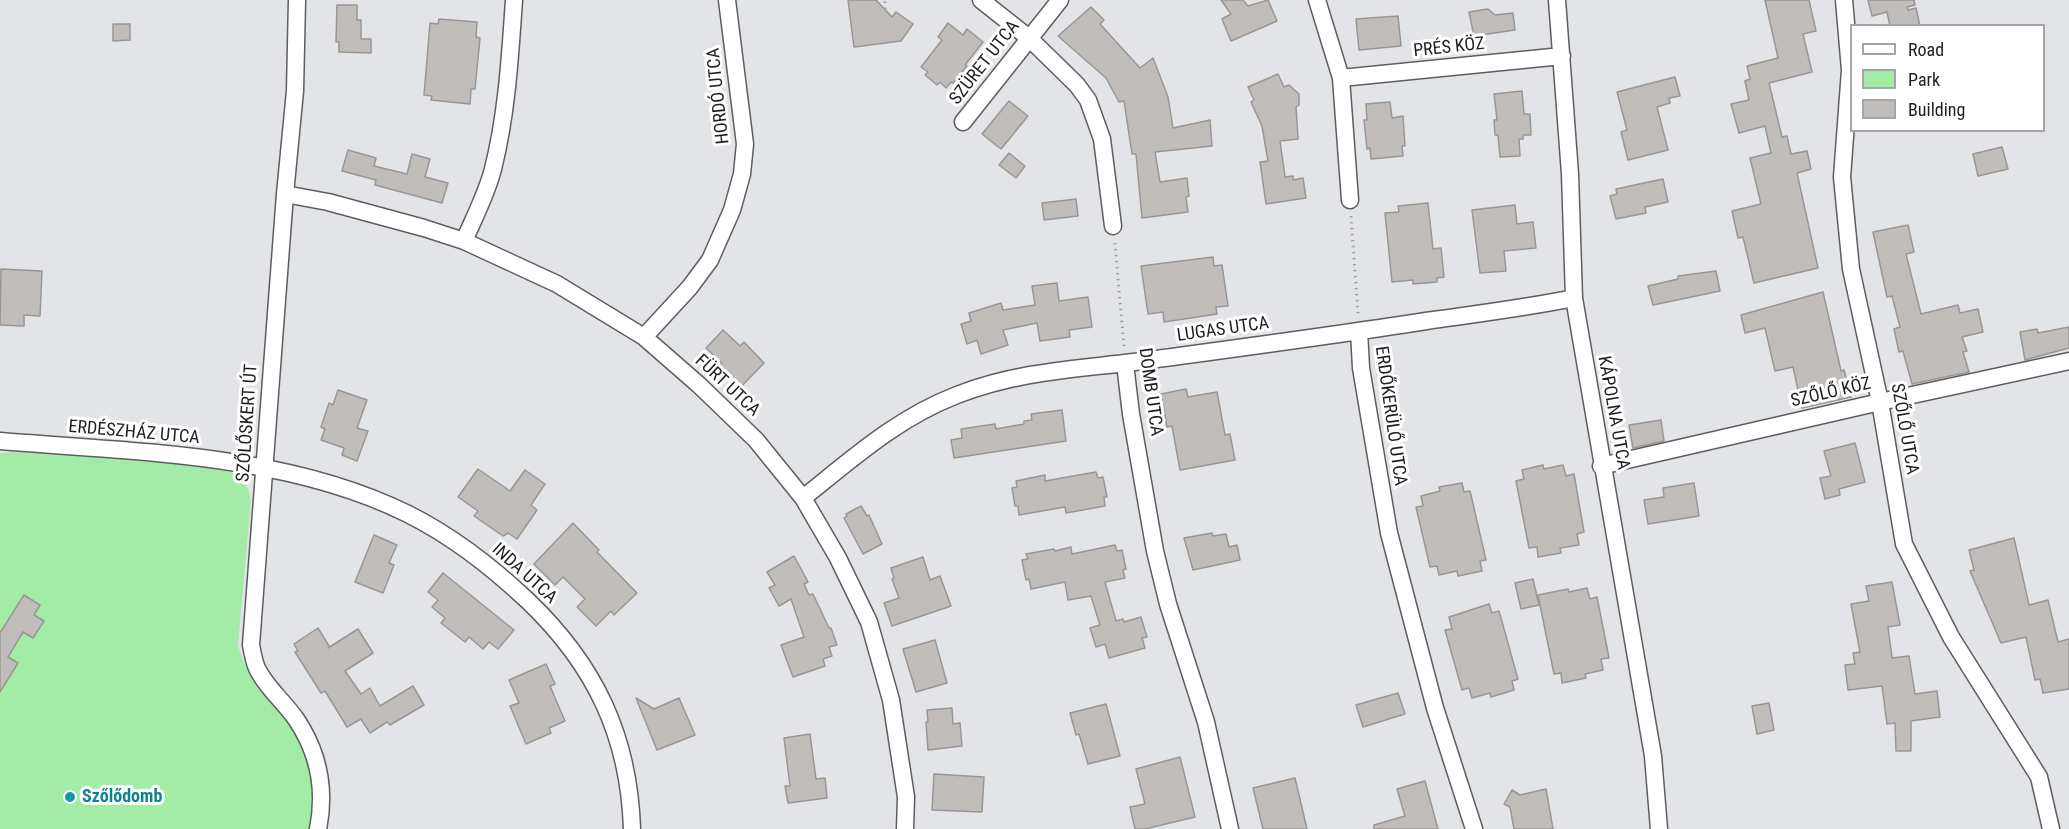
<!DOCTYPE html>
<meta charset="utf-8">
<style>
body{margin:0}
#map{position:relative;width:2069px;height:829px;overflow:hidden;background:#e3e4e7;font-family:"Roboto Condensed",sans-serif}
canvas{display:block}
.legend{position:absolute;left:1850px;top:24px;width:195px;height:108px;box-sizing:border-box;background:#fff;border:2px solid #a5a5a6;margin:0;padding:8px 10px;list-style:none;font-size:18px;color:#1f1f20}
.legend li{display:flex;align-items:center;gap:12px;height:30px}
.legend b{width:30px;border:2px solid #a5a5a6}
</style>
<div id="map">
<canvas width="2069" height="829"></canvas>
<ul class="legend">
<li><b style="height:8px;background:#fff"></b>Road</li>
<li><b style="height:16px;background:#a3eca8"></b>Park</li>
<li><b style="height:16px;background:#c0bdbb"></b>Building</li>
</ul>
</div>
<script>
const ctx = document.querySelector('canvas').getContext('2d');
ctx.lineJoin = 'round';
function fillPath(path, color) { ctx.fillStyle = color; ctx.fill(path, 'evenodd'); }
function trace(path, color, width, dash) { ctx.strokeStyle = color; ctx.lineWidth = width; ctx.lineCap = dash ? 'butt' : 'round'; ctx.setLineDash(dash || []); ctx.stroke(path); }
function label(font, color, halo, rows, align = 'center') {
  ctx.font = font + ' "Roboto Condensed",sans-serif'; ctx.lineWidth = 6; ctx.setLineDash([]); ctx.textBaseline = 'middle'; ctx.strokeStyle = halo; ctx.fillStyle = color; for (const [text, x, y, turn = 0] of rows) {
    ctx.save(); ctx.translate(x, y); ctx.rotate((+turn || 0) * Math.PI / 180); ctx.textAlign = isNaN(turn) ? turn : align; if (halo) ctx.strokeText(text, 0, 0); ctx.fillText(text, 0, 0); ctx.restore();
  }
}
fillPath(new Path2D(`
 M18 452 109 456 229 471C243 479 249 485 251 501L238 645C247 679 265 692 286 718 310 746 319 794 309 829H0V453Z`), '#a3eca8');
const building = new Path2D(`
 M848 0H876L892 17 896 12 913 24 901 41 854 47Z
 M1221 0H1243L1248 6 1268 0 1277 21 1231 41 1222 19 1231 14Z
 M1765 0H1809L1816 31 1803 34 1812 72 1769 83 1782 137 1787 136 1791 154 1807 151 1811 169 1797 173 1818 268 1754 283 1743 237 1738 238 1732 211 1761 204 1750 158 1771 153 1765 126 1739 133 1731 104 1749 100 1745 81 1750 79 1747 66 1778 58Z
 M1868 0H1914L1915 5 1907 7 1908 10 1916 8 1920 26H1890L1887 12 1872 16Z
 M337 5H357V20H361V39H371V53L339 52V42H336Z
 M1091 7 1104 20 1100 24 1140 68 1153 58 1168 97 1173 128 1210 120 1212 146 1155 152 1160 182 1187 178 1189 196 1186 197 1188 212 1142 218 1136 154H1132L1124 101 1119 102 1106 78 1058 36Z
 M1488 9 1495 15 1513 13 1515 30 1474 36 1469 12Z
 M1398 16 1401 46 1359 50 1356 19Z
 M439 19 477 22 476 37 480 38 475 89H471L470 104 431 100 432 96 424 95 430 23 438 24Z
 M948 23 963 35 967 29 983 42 965 65 967 66 953 83 951 82 946 88 940 82 937 85 925 75 928 72 921 67 942 40 938 37Z
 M113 24H130V40L113 41Z
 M1278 74 1284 87 1289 85 1299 94V105L1296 107 1298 139 1280 141 1285 177 1293 176V180L1303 178 1306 198 1266 204 1260 162 1268 161 1262 126 1251 102 1254 100 1248 87Z
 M1675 77 1680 96 1669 98 1670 103 1657 107 1668 150 1628 160 1621 132 1627 130 1617 92Z
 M1522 91 1524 114H1530L1531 135H1523V139H1519L1520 156 1500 157 1498 135H1495L1494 120H1497L1494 94Z
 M1009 101 1028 116 1001 149 982 134Z
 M1390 102 1392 118 1403 116 1405 146H1402L1403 156 1371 159 1370 148 1367 149 1364 120H1367L1366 104Z
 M2002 147 2008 169 1978 176 1973 154Z
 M348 150 376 158 374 166 407 174 412 154 430 159 425 177 448 183 442 203 375 185 376 180 342 171Z
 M1009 153 1025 166 1016 178 999 165Z
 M1663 179 1668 202 1645 207 1646 213 1616 219 1610 196 1617 194 1616 189Z
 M1076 199 1078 216 1044 220 1042 203Z
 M1428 203 1433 249 1441 248 1444 277 1437 278V282L1413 284V280L1392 282 1385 213 1399 212 1398 206Z
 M1515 205 1517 224 1533 222 1536 248 1504 251 1506 271 1480 273 1472 210Z
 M1908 225 1914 252 1906 254 1921 314 1958 305 1960 313 1978 309 1983 332 1962 337 1967 351 1963 352 1969 372 1912 384 1903 351 1899 352 1894 329 1900 327 1892 296 1887 297 1873 232Z
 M1213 257 1214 266 1222 265 1228 306 1216 307 1217 314 1164 322 1163 312 1148 314 1141 266Z
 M1 269 42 271 40 316 24 315V326L0 325Z
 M1716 271 1720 291 1653 305 1648 286 1678 279V276Z
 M1057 283 1059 301 1088 297 1092 327 1069 330 1070 337 1040 341 1037 323 1003 330 1008 345 981 354 977 340 967 344 961 324 971 321 969 313 1001 303 1003 310 1035 305 1032 286Z
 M1823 292 1841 371 1844 370 1851 397 1802 408 1793 367 1775 371 1765 328 1745 333 1741 315Z
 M2069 327V348L2025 360 2020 332 2037 329 2038 333Z
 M723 330 740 346 744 342 764 363 739 389 718 368 722 363 706 348Z
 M1186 389 1188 397 1217 392 1225 435 1230 434 1235 460 1180 470 1172 426 1167 427 1161 394Z
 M338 390 367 400 357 428 368 431 357 461 342 455 344 448 321 440 325 429 321 427 329 403 333 405Z
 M1062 410 1066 441 954 458 951 440 962 438 961 429 995 424 996 429 1024 424V421L1032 420 1031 414Z
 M1661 420 1664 441 1633 448 1629 425Z
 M1855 443 1865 482 1839 489 1840 495 1825 499 1820 478 1831 476 1824 451Z
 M1543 465 1544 469 1563 465 1566 476 1574 474 1584 532 1577 534 1579 545 1560 548 1561 553 1538 557 1537 547 1529 548 1516 481 1524 479 1522 470Z
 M478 469 510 491 525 470 545 484 531 505 537 510 517 539 508 533 503 536 474 516 478 511 458 497Z
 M1096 472 1098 478 1103 477 1107 497H1104L1105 506 1066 513 1065 507 1019 515 1018 506H1015L1012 488 1017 487 1016 481 1045 475V481Z
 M1462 483 1464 492 1470 491 1486 560 1480 561 1482 571 1458 576 1457 571 1439 575 1437 566 1430 567 1416 507 1423 506 1421 496 1440 491 1439 487Z
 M1694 483 1699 516 1648 524 1644 500 1664 497 1663 488Z
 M861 506 867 516 869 515 882 544 863 554 844 518 847 516 846 514Z
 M573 523 599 550 597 552 637 593 614 615 611 611 596 626 577 607 585 599 563 577 555 585 534 564Z
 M1212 533 1213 536 1226 534 1229 547 1237 545 1240 560 1193 570 1184 538Z
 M374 535 397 545 389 563 394 565 383 593 355 582Z
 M2014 538 2029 605 2048 600 2058 642 2069 639V689L2043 693 2040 679 2035 680 2026 637 2001 643 1970 571 1974 570 1969 550Z
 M1115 545 1117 551 1122 550 1126 569 1123 570 1125 578 1105 582 1116 621 1123 619 1124 622 1141 617 1147 637 1142 638 1145 648 1109 658 1105 644 1096 647 1090 628 1100 625 1091 596 1068 600 1065 582 1031 589 1029 579 1026 580 1022 560 1028 559 1026 554 1054 549 1055 551 1071 547 1072 554Z
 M794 556 808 582 804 584 809 595 813 594 829 628H831L837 645 829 647 832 656 823 659 825 666 793 677 781 645 804 637 791 599 779 606 769 588 775 585 767 572Z
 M923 557 930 580 940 576 951 606 892 626 884 603 899 598 892 579 894 578 891 568Z
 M443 573 514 630 498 649 489 642 483 649 469 637 465 642 441 623 445 618 432 607 438 600 428 592Z
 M1533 579 1539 605 1521 609 1515 583Z
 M1892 582 1900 625 1888 627 1892 658 1909 656 1915 694 1937 691 1940 717 1911 721V751H1896L1895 723 1887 724 1882 686 1848 690 1845 665 1855 664 1853 653 1860 652 1851 604 1869 601 1866 586Z
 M1587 588 1590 599 1597 597 1609 658 1601 659 1603 670 1585 674 1586 678 1562 683 1561 673 1554 674 1538 595 1568 589 1569 592Z
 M24 595 40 605 34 615 44 621 33 638 23 632 8 657 18 663 0 692V633Z
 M1489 604 1492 613 1499 611 1518 679 1512 681 1514 690 1491 697 1490 693 1472 698 1469 688 1462 690 1445 630 1452 629 1449 617Z
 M318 628 329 646 328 648 358 629 373 653 345 671 361 694 370 688 380 706 413 686 424 705 390 725 387 722 370 733 361 719 347 727 325 691 321 693 295 652 298 651 294 644Z
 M935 640 947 683 916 692 903 649Z
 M546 664 555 684 550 686 565 721 549 728 551 733 526 744 510 706 519 703 509 680Z
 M1398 693 1405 714 1363 727 1356 705Z
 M636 698 654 709 679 698 695 735 657 750Z
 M1769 703 1774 730 1757 734 1752 706Z
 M1106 704 1120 756 1088 764 1079 734 1076 735 1070 713Z
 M952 708 953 724 960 723 962 746 928 750 926 722H928L927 710Z
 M810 734 816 779 825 778 827 798 788 803 785 786H790L784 738Z
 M1180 757 1195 817 1145 829H1135L1130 807 1145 804 1136 769Z
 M934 774 984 777 982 812 932 810Z
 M1295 778 1307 829H1263L1253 788Z
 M1425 781 1438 829H1374V825L1405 816 1397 789Z
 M1546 789 1553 829H1514L1510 807 1504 804 1512 790 1520 795Z`);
fillPath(building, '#c0bdbb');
trace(building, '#999694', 1.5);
const street = new Path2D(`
 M297 0 295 91 285 194 251 645C253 654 254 665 259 672 268 689 285 703 296 719 319 753 326 789 318 829
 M981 0 1029 38 1077 85 1088 100 1102 139 1113 226
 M1317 0 1341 78 1350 200
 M1557 0 1570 174 1574 298 1653 756 1659 829
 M1844 0 1850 70 1842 177 1851 269 1880 402 1904 544 1951 637 2039 777 2051 829
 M1341 78 1562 56
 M963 122 1060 0
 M285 194 328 202 424 228 464 241 557 284 644 337 699 385 756 440 803 498 838 558 869 622 891 700 906 797 905 829
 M464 241C474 218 487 193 493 169 507 113 510 57 514 0
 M1359 331 1361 368 1389 533 1435 708 1474 829
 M644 337 690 287 710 260 732 210 742 174 745 144 727 0
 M1125 364 1131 414 1155 551 1168 604 1206 722 1230 829
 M0 441C133 452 286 453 408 514 452 536 492 567 528 601 595 665 629 736 632 829
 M1601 466 1880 402 2069 361
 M803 498C852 459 897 418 957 395 1023 369 1088 369 1157 359 1246 347 1336 335 1426 321 1475 314 1525 308 1574 298`);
trace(street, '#5d5e61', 19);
trace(new Path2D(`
 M885 9V0
 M1351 216 1358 314
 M1115 243 1124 347`), '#9fa0a2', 3, [1.5, 4.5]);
trace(street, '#fff', 16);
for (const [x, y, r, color] of [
 [70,797,6,"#0f9aa8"]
]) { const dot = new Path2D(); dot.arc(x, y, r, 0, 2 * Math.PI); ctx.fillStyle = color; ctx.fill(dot); trace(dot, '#fff', 2); }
label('18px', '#1f1f20', '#fff', [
 ["PRÉS KÖZ",1449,48,-6],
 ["SZÜRET UTCA",985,63,-52],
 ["HORDÓ UTCA",719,96,-96],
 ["LUGAS UTCA",1223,330,-8],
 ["FÜRT UTCA",727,386,43],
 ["DOMB UTCA",1150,392,82],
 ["SZŐLŐ KÖZ",1831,393,-13],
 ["KÁPOLNA UTCA",1613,413,80],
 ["ERDŐKERÜLŐ UTCA",1390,416,82],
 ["SZŐLŐSKERT ÚT",248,423,-86],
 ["SZŐLŐ UTCA",1904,429,80],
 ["ERDÉSZHÁZ UTCA",134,433,5],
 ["INDA UTCA",524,574,42]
]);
label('bold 18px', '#0d838f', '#fff', [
 ["Szőlődomb",82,797]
], 'left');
</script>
